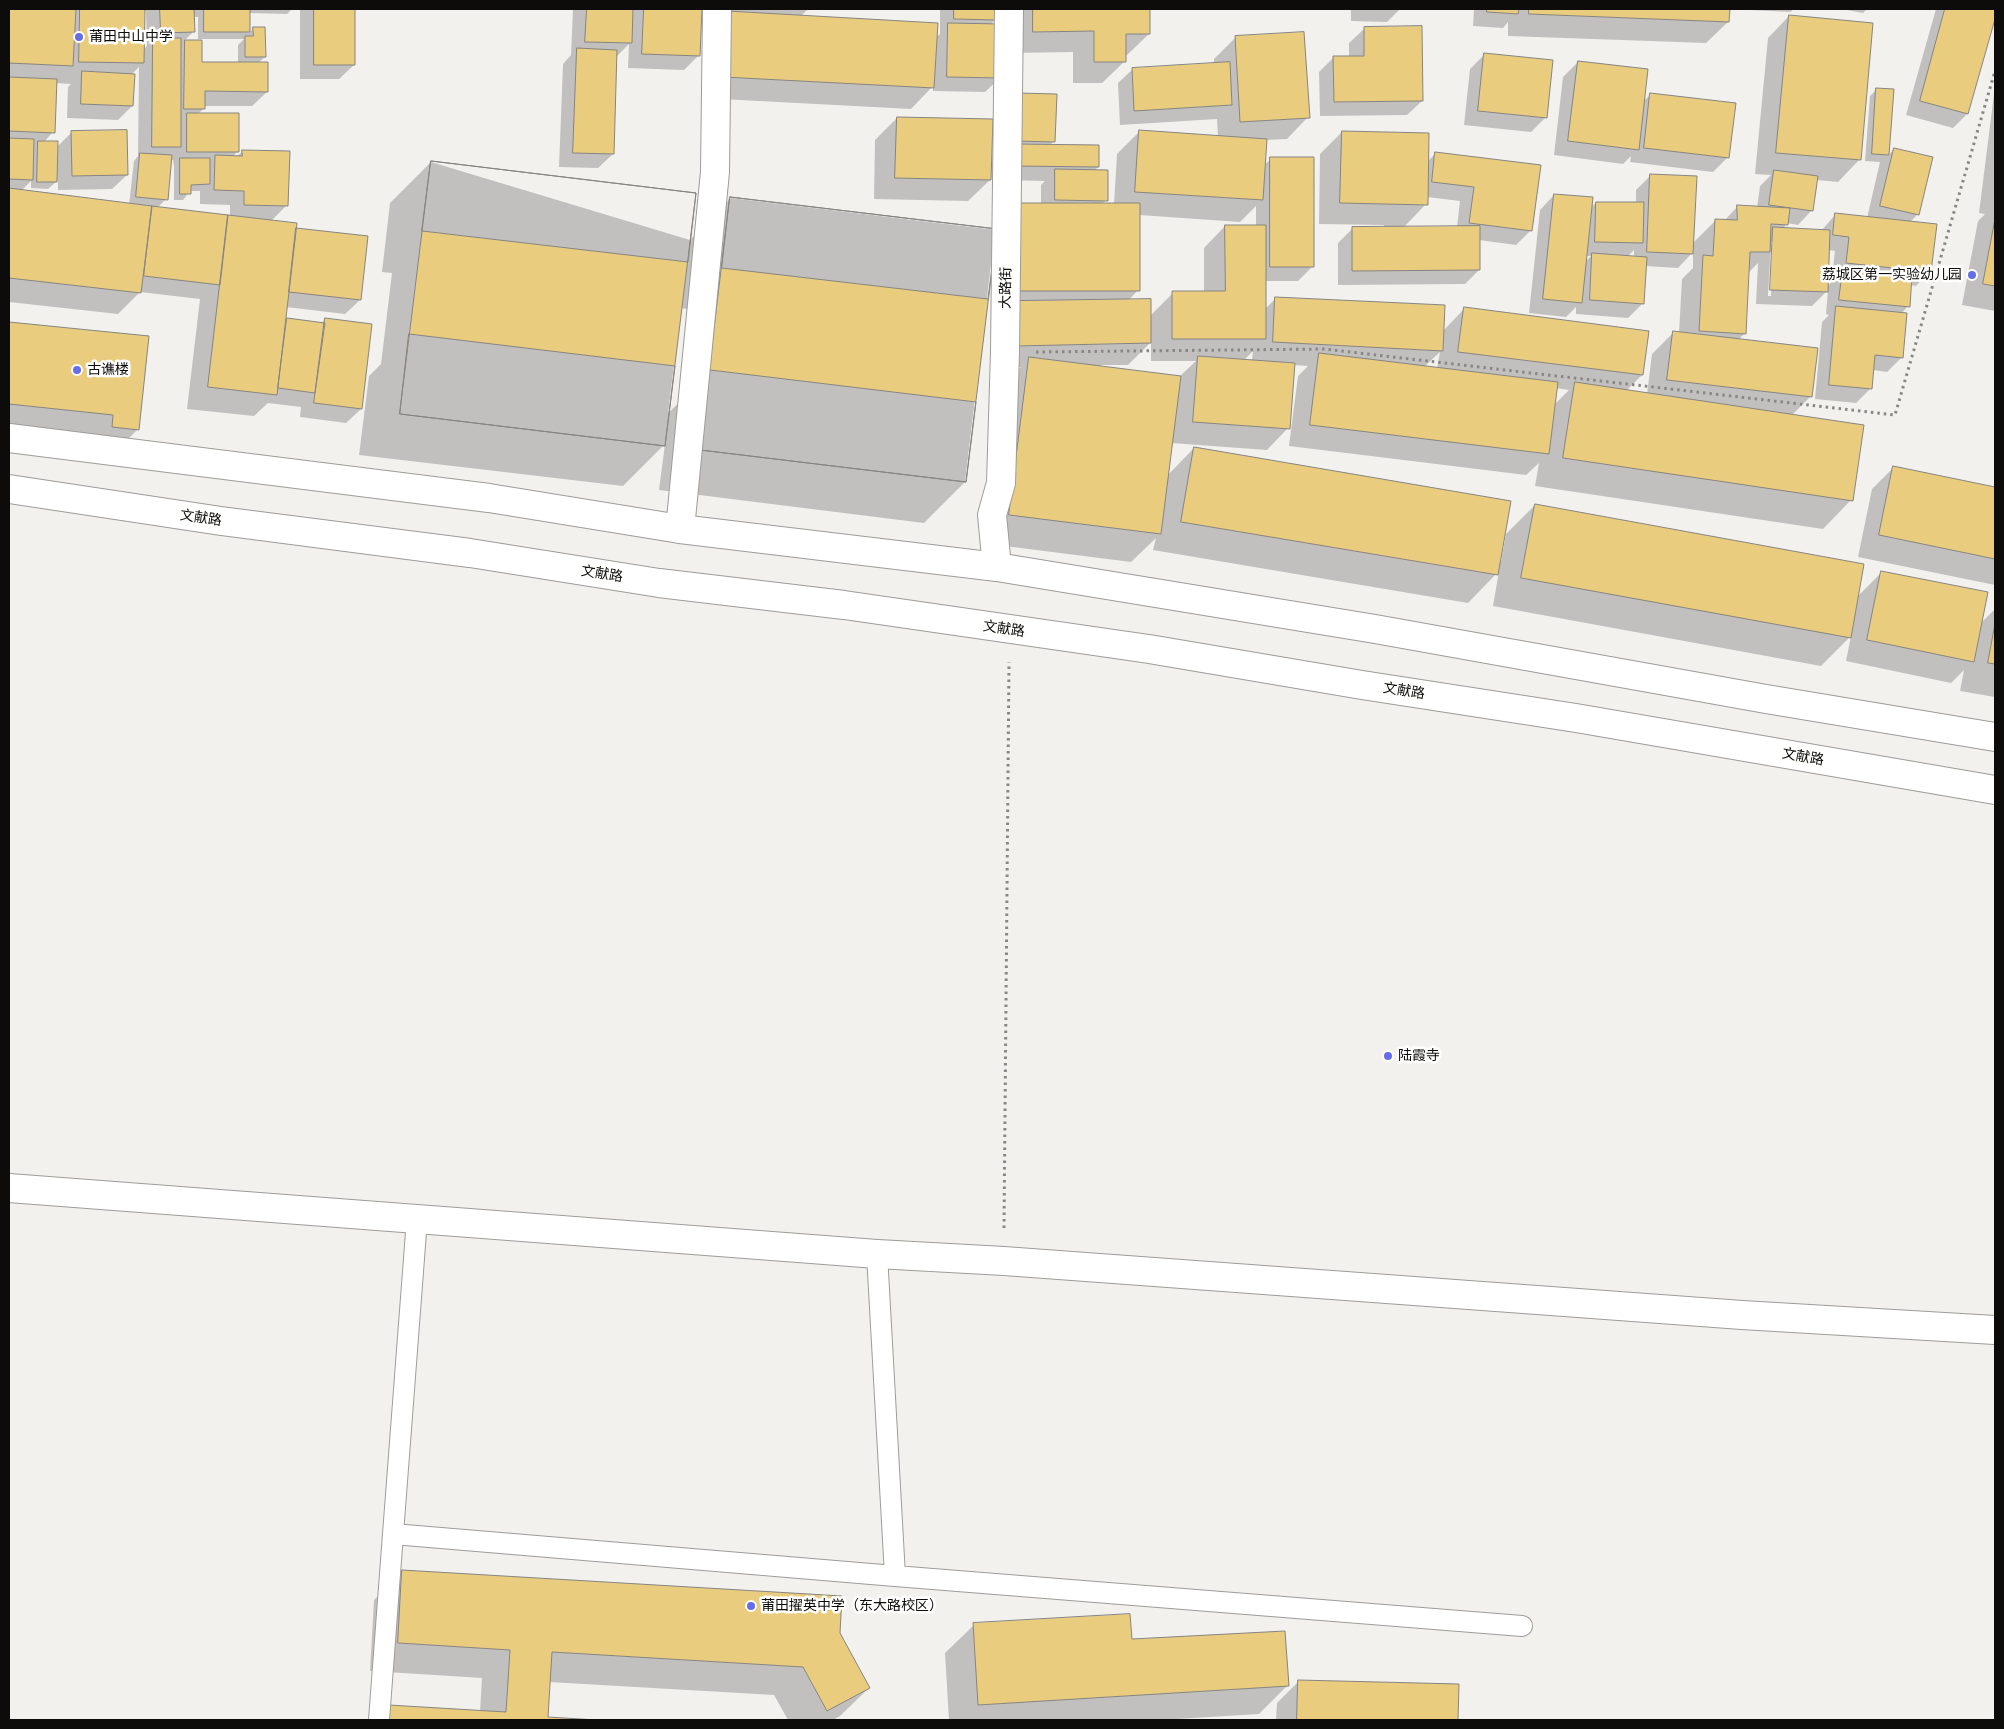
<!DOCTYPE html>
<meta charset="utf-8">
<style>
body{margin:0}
#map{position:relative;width:2004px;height:1729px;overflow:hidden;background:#f3f1ee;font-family:Mulish,sans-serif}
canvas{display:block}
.frame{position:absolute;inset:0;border:10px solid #0d0c0b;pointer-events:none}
</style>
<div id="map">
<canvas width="2004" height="1729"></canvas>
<div class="frame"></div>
</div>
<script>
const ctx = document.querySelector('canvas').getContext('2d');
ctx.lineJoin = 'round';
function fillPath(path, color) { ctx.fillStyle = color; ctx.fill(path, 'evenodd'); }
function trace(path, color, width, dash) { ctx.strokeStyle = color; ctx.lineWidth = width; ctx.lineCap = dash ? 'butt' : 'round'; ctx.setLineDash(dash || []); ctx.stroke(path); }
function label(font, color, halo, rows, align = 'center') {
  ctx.font = font + ' Mulish,"Noto Sans SC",sans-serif'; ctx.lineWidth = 5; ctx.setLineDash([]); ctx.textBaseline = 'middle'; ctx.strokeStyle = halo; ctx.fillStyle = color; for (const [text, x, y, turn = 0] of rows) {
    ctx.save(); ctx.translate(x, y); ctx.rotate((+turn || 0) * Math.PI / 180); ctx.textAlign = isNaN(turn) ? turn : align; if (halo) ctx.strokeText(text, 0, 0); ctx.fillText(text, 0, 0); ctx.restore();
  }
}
fillPath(new Path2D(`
 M9 9H292L287 14 249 13V33L253 29 265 57 258 63 267 92 252 106H204V108L198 114 238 151 232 157H236L243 151 287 205 271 221 295 229 360 300 345 314 286 307 284 322 287 320 321 324 325 320 361 409 346 423 300 417 301 407 268 403 254 416 187 409 200 299 140 292 118 314 9 302ZM144 11H146L147 46 143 50ZM193 17H198V39H244L238 45V63H201V41H184L193 32ZM139 67 138 156 134 161 129 205 21 191 31 181V188L48 189 58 180V190L112 189 127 175 72 132 56 148 44 142 53 132 55 83 71 84 68 87 67 118 118 120 132 106 131 75ZM171 160H173L174 166V200H183L190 191H200V204L230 205V217L157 208 166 199Z
 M300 9H354V65L339 79H300Z
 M573 9H700L699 55 684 70 628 68 629 44 616 57 613 154 598 168 559 167 563 64 571 55Z
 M711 9H808L801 16 935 38 940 34V9H996V19L990 25 1000 78 985 92 933 91V86L911 109 702 98 705 34Z
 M1011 9H1148L1149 34 1127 55H1124V62L1102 83H1073V52L1011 53Z
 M1351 9H1400L1387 22 1351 21Z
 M1474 9H1793L1791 12 1728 9V22L1706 43 1508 36V22L1503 28 1473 26Z
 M1841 9H1867L1863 13Z
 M1936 9H1995L1967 114 1953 128 1906 115Z
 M1789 16 1859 160 1838 182 1817 180 1812 210 1798 225 1787 223 1783 229 1821 231 1836 214 1867 218 1880 162 1865 161 1870 96 1877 89 1892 90 1888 156 1894 149 1918 214 1910 222 1930 271 1916 286 1910 285 1908 306 1901 314 1902 357 1887 372 1873 370 1871 388 1856 403 1815 399 1822 322 1829 315 1826 314 1828 290 1812 306 1756 304 1758 263 1748 273 1745 333 1738 340 1811 396 1791 416 1851 500 1823 529 1535 486 1539 463 1526 475 1289 446 1298 376 1308 366 1293 365 1288 428 1267 450 1171 443 1167 476 1194 448 1501 562 1506 534 1535 505 1857 597 1882 572 1980 624 1995 609V697L1960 691 1964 670 1951 683 1846 661 1851 636 1821 666 1493 606 1499 571 1468 603 1153 550 1156 538 1131 562 981 543 1001 387 1021 367H994V239L965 482 924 523 659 490 665 444 623 486 359 455 369 376 381 364 392 273 382 272 390 203 431 162 690 240 731 198 996 230 1041 204V185L1045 181 1001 180 1002 108 1054 141 1050 145 1098 167 1094 171 1106 200 1102 204H1114L1117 154 1139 132 1218 137 1217 119 1120 125 1118 83 1133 69 1214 64V59L1236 37 1308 117 1287 139 1265 140 1264 165 1271 159 1313 266 1298 281H1265V309L1276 298 1443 331 1464 309 1642 375 1626 391 1647 394 1652 354 1674 332 1679 333 1682 279 1693 268V252L1678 268 1645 266 1643 303 1628 318 1576 314V307L1566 317 1529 313 1540 210 1554 195 1590 208 1596 203H1636V190L1651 175 1693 243 1716 220 1724 221 1738 206 1757 208 1760 186 1771 175 1755 174 1768 38ZM1256 206V226H1225L1204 248V292L1173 293 1150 316 1128 301 1138 290 1139 215 1240 222ZM1771 242H1773L1771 296H1768ZM1634 250V257H1627ZM1828 250 1835 251 1832 277H1836L1827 287ZM1585 256H1591L1585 262ZM681 308 693 310 682 400 668 413ZM1151 342V361H1196L1179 377 1101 367V365H1128ZM1253 351 1252 361H1243ZM1440 352 1437 369 1424 367ZM1556 388 1569 390 1554 405Z
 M1364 29 1422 101 1407 115 1320 116 1319 72 1334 57H1349V43Z
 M1485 54 1545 118 1531 132 1464 125 1470 69Z
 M1578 62 1643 102 1651 94 1728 157 1713 172 1630 162 1631 156 1623 164 1554 155 1563 77Z
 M1995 86V311L1962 305 1978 221 1985 214 1979 213Z
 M897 118 990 180 968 201 874 199 875 140Z
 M1342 132 1427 162 1436 153 1531 230 1516 245 1479 240V270L1465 284 1338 285V243L1353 228H1384V225L1319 224 1320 154ZM1427 197 1460 201 1457 227 1403 228 1426 204Z
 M9 323 147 337 138 429 109 458 9 436Z
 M1894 467 1995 488V585L1858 557 1872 489Z
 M403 1571 839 1633 869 1688 840 1716 833 1720H788L774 1695 549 1682 547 1718 576 1720H376L480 1712 482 1678 370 1671 374 1600Z
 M974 1625 1131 1641 1287 1686 1259 1714 1161 1720H949L945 1653Z
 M1299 1681 1457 1686 1456 1720H1276L1277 1703Z`), '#0003');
const building = new Path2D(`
 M9 9H76L73 66 9 63Z
 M80 9H145L144 63 79 62Z
 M160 9H194L195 32 161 33Z
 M204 9H250V32H204Z
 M314 9H355V65H314Z
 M587 9H633L632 43 585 42Z
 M644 9H702L700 56 642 54Z
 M954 9H997V20L954 19Z
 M1033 9H1150V34H1126V62H1094V31L1033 32Z
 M1487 9H1519L1518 14 1487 12Z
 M1529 9H1730L1729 22 1529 14Z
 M1945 9H1995V19L1968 114 1920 101Z
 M727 11 938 23 934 88 723 77Z
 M1789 15 1873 23 1861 160 1776 153Z
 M948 23 1002 24 1001 78 947 77Z
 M1422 26 1423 101 1334 102 1333 56H1364V27Z
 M253 27H265L266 57H245V36H253Z
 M1304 32 1310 118 1240 122 1235 36Z
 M153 38H181V147H152Z
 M185 40H202V62H268V92L205 91V109H184Z
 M577 48 617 50 614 154 573 153Z
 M1484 53 1553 60 1547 118 1478 111Z
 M1578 61 1648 69 1639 150 1568 141Z
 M1230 62 1232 105 1134 111 1132 68Z
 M82 71 135 74 133 106 81 104Z
 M9 77 57 79 55 133 9 131Z
 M1876 88 1894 89 1889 155 1872 154Z
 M1016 93 1057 94 1055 142 1015 141Z
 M1650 93 1736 103 1729 158 1644 148Z
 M187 113H239V152H187Z
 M897 117 993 119 991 180 895 178Z
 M127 130 128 175 72 176 71 131Z
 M1139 130 1267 139 1263 200 1135 192Z
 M1342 131 1429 133 1428 205 1340 203Z
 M9 138 34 139 33 180 9 179Z
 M38 141H58L57 182H37Z
 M1015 144 1099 145V167L1015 166Z
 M1894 148 1933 157 1919 215 1880 206Z
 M242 150 290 151 288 206 244 205V191L214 190 215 155 242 156Z
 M1435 152 1541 165 1532 231 1469 223 1474 187 1432 182Z
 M140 153 172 155 168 200 136 197Z
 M1270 157H1314V267H1270Z
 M180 158H210V184L191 185V194H180Z
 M431 161 696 193 665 446 400 414Z
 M431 161 696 193 688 262 422 231Z
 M1055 169 1108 170V201L1055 200Z
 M1774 170 1818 176 1813 211 1769 205Z
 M1650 174 1697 176 1693 254 1647 252Z
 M9 188 152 206 141 293 9 278Z
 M1554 194 1593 197 1582 303 1543 299Z
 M730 197 997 229 966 482 700 450Z
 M730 197 997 229 988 299 722 268Z
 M1596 202H1644L1643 243 1595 242Z
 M1017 203H1140V291H1017Z
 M1737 205 1790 208 1788 225 1771 224 1770 252H1750L1746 334 1699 331 1703 255 1713 256 1715 219 1737 220Z
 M152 206 228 215 220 285 144 276Z
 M1835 213 1937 224 1931 272 1846 263 1849 237 1833 235Z
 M228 215 297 223 277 395 208 387Z
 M1995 219V286L1983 284Z
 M1225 225H1266V339H1172V291H1225Z
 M1480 226V270L1352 271V227Z
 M1773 227 1830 230 1828 292 1770 290Z
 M296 228 368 236 361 300 289 292Z
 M1592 253 1647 257 1644 304 1590 300Z
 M1843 269 1912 275 1910 307 1839 300Z
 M1275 297 1445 305 1443 351 1273 342Z
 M1151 299V343L1016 346V301Z
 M1836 306 1907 313 1903 358 1875 355 1872 389 1829 385Z
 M1464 307 1649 331 1643 375 1458 352Z
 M287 318 325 323 315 393 278 388Z
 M325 318 372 324 362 409 314 403Z
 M9 322 149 336 139 430 112 427 113 415 9 404Z
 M1673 331 1818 348 1812 397 1667 380Z
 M409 334 675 366 665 446 400 414Z
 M1319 353 1558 382 1549 454 1310 425Z
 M1198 356 1295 363 1290 429 1193 422Z
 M1029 357 1181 376 1161 534 1009 515Z
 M710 370 976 402 966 482 700 450Z
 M1575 382 1864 425 1853 501 1563 458Z
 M1194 447 1511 501 1498 575 1181 522Z
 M1893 466 1995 487V559L1879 535Z
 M1535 504 1864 564 1851 638 1521 578Z
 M1881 571 1988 592 1974 662 1867 640Z
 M1995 624V664L1988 663Z
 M402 1570 842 1596 840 1633 870 1688 827 1711 803 1667 552 1652 548 1717 597 1720H388L389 1705 506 1712 510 1650 398 1643Z
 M1130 1614 1132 1639 1285 1631 1289 1686 978 1705 973 1623Z
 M1298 1680 1459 1684 1458 1720H1297Z`);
fillPath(building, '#e9cc7e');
trace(building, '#858481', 1);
const service = new Path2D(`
 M877 1254 895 1576 1522 1626
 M393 1534 417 1219
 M379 1720 393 1534 895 1576`);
const pedestrian = new Path2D(`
 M680 529 715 172 717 9
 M997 567 992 515 1001 483 1005 352 1009 9`);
const tertiary = new Path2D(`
 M9 1188 877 1254 1004 1261 1742 1315 1995 1330`);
const secondary = new Path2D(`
 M9 438 489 498 680 529 997 567 1375 629 1766 699 1995 737
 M9 489 221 521 470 553 659 583 844 605 1149 649 1362 685 1576 718 1995 790`);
trace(service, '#9e9c99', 22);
trace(pedestrian, '#9e9c99', 30);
trace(tertiary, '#9e9c99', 30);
trace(secondary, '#9e9c99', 30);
trace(new Path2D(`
 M1036 352 1324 349 1895 415 1995 71
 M1004 1228 1009 662`), '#888785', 3, [2.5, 4]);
trace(service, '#fff', 20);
trace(pedestrian, '#fff', 28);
trace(tertiary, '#fff', 28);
trace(secondary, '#fff', 28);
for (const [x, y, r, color] of [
 [79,37,5,"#676de6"],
 [1972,275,5,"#676de6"],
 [77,370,5,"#676de6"],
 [1388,1056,5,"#676de6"],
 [751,1606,5,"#676de6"]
]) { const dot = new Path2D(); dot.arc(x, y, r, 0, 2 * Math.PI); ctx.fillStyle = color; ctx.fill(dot); trace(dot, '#fffffe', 2); }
label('14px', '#0d0c0b', '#fffffe', [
 ["莆田中山中学",89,37],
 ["荔城区第一实验幼儿园",1962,275,"right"],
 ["古谯楼",87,370],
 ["陆霞寺",1398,1056],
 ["莆田擢英中学（东大路校区）",761,1606]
], 'left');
label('14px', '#0d0c0b', '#fffffe', [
 ["大路街",1006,288,-89],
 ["文献路",201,518,8],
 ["文献路",602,574,9],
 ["文献路",1004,629,8],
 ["文献路",1404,691,9],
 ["文献路",1803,757,10]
]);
</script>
